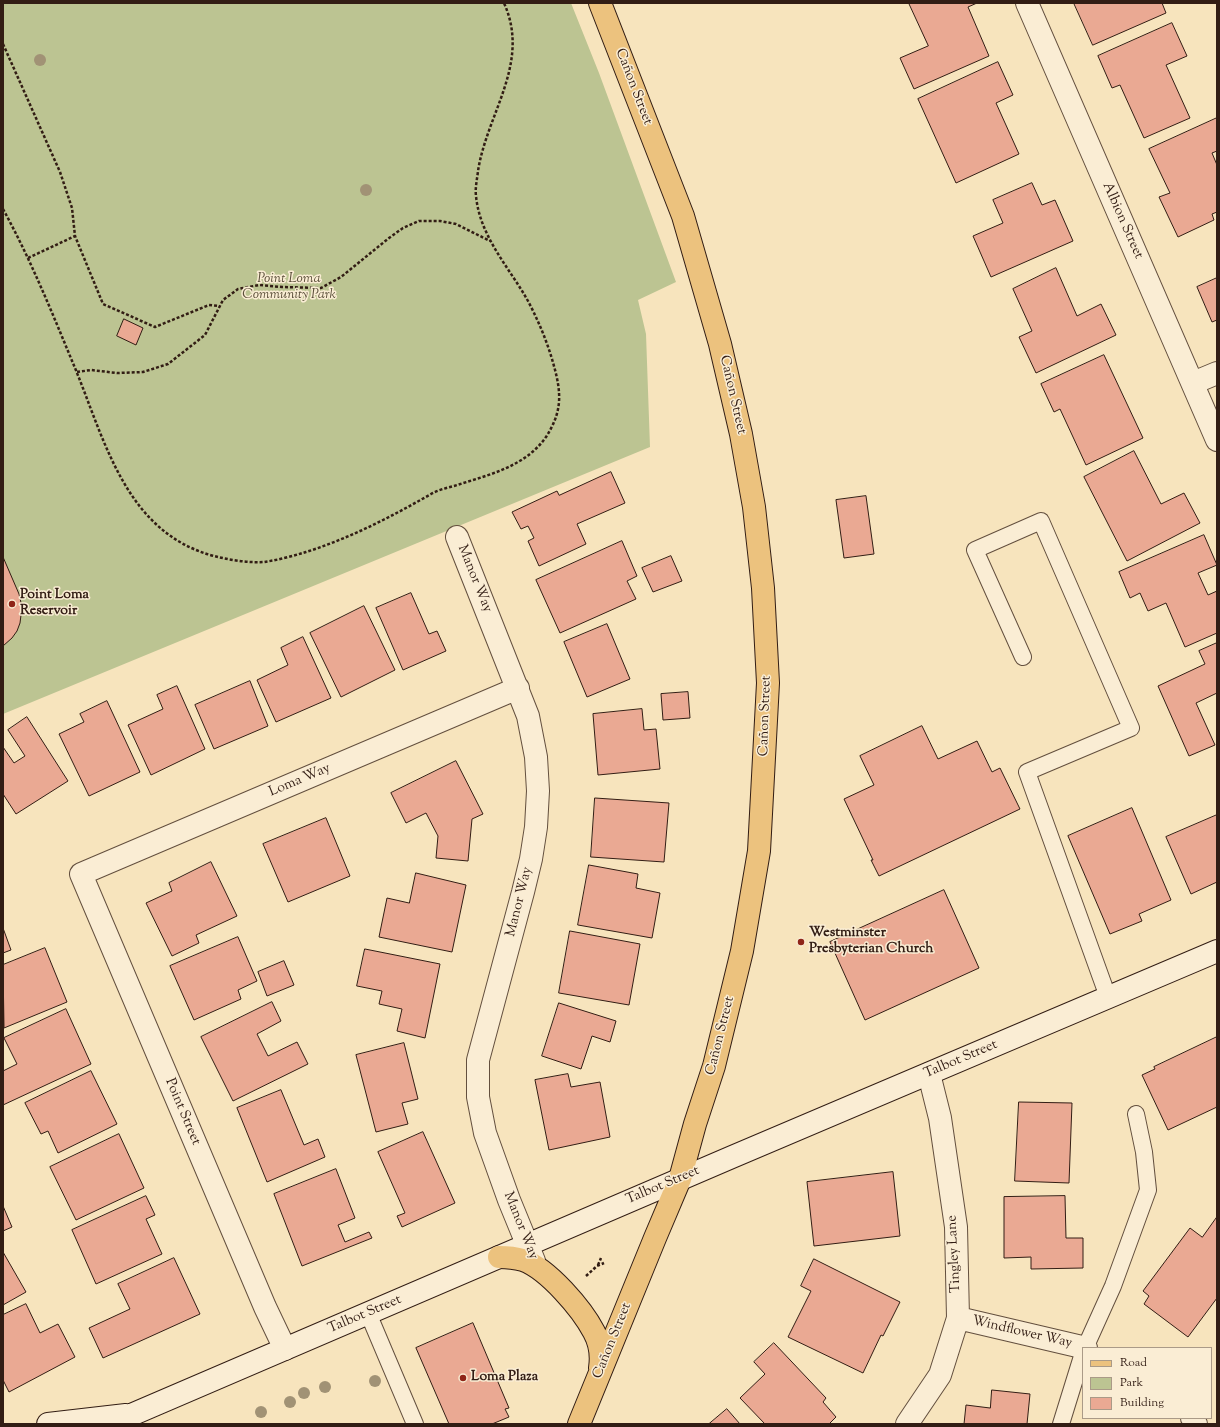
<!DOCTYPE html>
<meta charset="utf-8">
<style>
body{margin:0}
#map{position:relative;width:1220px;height:1427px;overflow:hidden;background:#f7e4bd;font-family:"Sorts Mill Goudy",serif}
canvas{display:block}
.frame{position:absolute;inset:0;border:4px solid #321d14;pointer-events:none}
.legend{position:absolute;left:1082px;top:1347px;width:130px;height:72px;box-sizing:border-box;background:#faedd4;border:1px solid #aa9a87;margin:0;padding:5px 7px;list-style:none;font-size:12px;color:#321d14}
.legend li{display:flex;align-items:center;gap:8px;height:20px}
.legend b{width:20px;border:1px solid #aa9a87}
</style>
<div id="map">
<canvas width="1220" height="1427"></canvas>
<div class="frame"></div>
<ul class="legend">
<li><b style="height:5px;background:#ecc27e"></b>Road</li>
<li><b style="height:11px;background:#bcc492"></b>Park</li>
<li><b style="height:11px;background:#eaa993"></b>Building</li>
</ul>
</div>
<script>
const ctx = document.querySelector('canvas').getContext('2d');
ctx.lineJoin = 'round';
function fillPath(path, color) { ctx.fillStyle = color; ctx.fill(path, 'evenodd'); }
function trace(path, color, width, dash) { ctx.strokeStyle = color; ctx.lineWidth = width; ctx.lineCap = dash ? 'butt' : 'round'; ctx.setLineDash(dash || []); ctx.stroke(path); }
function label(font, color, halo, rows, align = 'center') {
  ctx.font = font + ' "Sorts Mill Goudy",serif'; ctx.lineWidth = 3; ctx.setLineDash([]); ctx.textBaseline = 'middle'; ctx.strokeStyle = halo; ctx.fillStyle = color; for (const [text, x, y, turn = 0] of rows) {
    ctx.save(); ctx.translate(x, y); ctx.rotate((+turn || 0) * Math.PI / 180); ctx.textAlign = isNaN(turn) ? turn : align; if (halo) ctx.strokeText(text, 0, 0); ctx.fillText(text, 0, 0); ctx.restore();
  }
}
fillPath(new Path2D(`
 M3 3H571L599 73 676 282 638 300 646 334 650 447 3 714Z`), '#bcc492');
const building = new Path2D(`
 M909 3H977L968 7 989 56 914 89 900 58 928 46Z
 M1074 3H1162L1166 13 1093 45Z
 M1172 23 1187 56 1166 65 1190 118 1144 138 1120 85 1112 88 1098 56Z
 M998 62 1013 95 996 103 1019 154 956 183 918 99Z
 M1217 118V151L1212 153 1217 165V212L1212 214 1214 220 1178 237 1159 197 1170 193 1149 149Z
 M1032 183 1042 205 1055 200 1073 241 991 277 973 236 1003 223 993 200Z
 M1056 268 1077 316 1101 304 1116 335 1036 373 1019 337 1032 331 1013 289Z
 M1217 278V320L1212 322 1197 287Z
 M124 319 143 328 136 345 117 336Z
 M1104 355 1143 438 1086 465 1060 409 1054 412 1041 384Z
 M1134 451 1161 504 1184 493 1200 523 1127 561 1084 477Z
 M611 472 625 503 577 524 586 544 539 566 528 541 534 538 528 526 521 529 512 512 557 491 559 495Z
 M866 496 874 554 844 558 836 500Z
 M1204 535 1217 565 1198 573 1208 595 1217 591V633L1185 647 1166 603 1148 611 1140 593 1130 598 1119 572Z
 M622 541 637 576 627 581 636 599 560 633 536 580Z
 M671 556 682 581 653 592 642 568Z
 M3 557 19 594 22 607 20 623 17 631 12 638 3 646Z
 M411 593 429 634 437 631 446 651 403 670 376 608Z
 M364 606 395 670 341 697 310 633Z
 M607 624 630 679 587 697 564 642Z
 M303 637 331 698 276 722 257 680 288 665 281 648Z
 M1217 643V693L1196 703 1215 745 1189 756 1158 686 1205 664 1199 651Z
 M250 681 268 726 214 749 195 705Z
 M177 686 205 749 151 775 128 725 163 709 157 695Z
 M688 692 690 718 663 720 661 694Z
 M107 701 140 772 89 796 59 734 84 722 80 714Z
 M642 709 644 730 656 729 660 769 598 775 593 714Z
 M27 717 68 781 16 814 3 794V747L14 763 25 756 8 730Z
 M922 726 938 759 977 741 992 772 1000 768 1020 809 879 876 871 860H873L844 799 874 785 860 756Z
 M456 761 483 814 472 819 468 861 436 858 438 836 426 813 406 823 391 793Z
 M595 798 669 803 664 862 591 857Z
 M1132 808 1171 900 1139 914 1142 921 1110 934 1068 836Z
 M1217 815V882L1191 894 1166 837Z
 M326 818 350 876 288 902 263 844Z
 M211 862 237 916 196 935 199 943 172 956 146 903 172 891 169 883Z
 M589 865 638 874 636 888 660 893 652 938 578 925Z
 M416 873 466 885 452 952 379 937 387 898 409 903Z
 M944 890 979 968 865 1020 830 942Z
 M3 928 11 950 3 953Z
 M570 931 640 944 629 1005 559 993Z
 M238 937 257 981 238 990 241 999 194 1020 170 966Z
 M45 948 67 1002 4 1028 3 965Z
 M365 949 440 964 425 1038 397 1031 402 1009 379 1004 382 991 357 986Z
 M284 961 294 985 267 996 258 972Z
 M272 1002 281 1021 257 1034 268 1056 297 1042 308 1064 233 1101 201 1037Z
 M559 1003 616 1021 610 1042 592 1036 581 1069 542 1056Z
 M66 1009 91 1064 3 1105V1071L17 1064 4 1038Z
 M1217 1037V1107L1168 1130 1142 1075 1155 1069 1154 1067Z
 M404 1043 418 1099 402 1103 408 1124 376 1132 356 1055Z
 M91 1071 117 1124 58 1153 48 1131 41 1134 25 1103Z
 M568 1074 571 1087 600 1082 610 1137 549 1150 535 1080Z
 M281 1090 304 1145 318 1139 325 1157 267 1182 237 1108Z
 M1019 1102 1072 1103 1069 1183 1015 1181Z
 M423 1132 455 1203 402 1227 397 1216 405 1213 378 1152Z
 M119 1134 144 1188 76 1220 50 1167Z
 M336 1169 355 1218 338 1225 345 1242 369 1232 372 1238 302 1266 274 1194Z
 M893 1172 900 1236 814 1246 807 1182Z
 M146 1196 155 1215 146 1219 162 1254 96 1284 72 1230Z
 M1065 1196 1066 1238H1083V1268L1031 1269V1257L1004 1258V1197Z
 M3 1206 12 1227 3 1231Z
 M1217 1217V1298L1188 1337 1144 1304 1149 1296 1143 1291 1190 1228 1202 1237Z
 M3 1252 26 1292 3 1305Z
 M174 1258 200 1314 103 1358 89 1328 130 1309 118 1284Z
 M814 1259 900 1302 883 1336 881 1335 863 1373 788 1337 811 1291 801 1286Z
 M26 1304 40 1333 58 1324 75 1357 9 1392 3 1380V1315Z
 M473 1323 509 1408 505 1409 509 1417 492 1424H449L416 1348Z
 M774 1343 826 1398 823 1402 836 1417 829 1424H765L740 1398 765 1374 754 1362Z
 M992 1390 1030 1394 1027 1424H964L966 1405 990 1408Z
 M727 1409 740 1424H709Z`);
fillPath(building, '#eaa993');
trace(building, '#321d14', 1);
const lane = new Path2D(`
 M1023 657 975 550 1041 521 1131 728 1027 772 1108 997
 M368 1313 415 1424
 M1085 1348 1113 1286 1148 1190 1144 1152 1136 1114
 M1061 1424 1083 1353`);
const street = new Path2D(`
 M1027 3 1217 440
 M1193 383 1217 373
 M457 537 528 716 536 757 538 791 536 827 531 859 523 892 478 1060V1097L485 1133 509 1200 534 1261
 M958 1318 1086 1348
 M285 1349 265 1307 81 874 518 688
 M1192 1418 1196 1424
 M907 1424 940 1375 958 1318 956 1227 940 1118 929 1074`);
const secondary = new Path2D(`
 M48 1424 126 1415
 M110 1424 732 1157 1217 951`);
const primary = new Path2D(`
 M499 1257C507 1257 516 1258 523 1260 548 1269 582 1309 594 1332 600 1343 602 1355 600 1368
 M579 1424 655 1238 680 1179 695 1124 714 1066 742 951 759 851 768 683 763 588 754 507 741 434 720 344 683 216 600 3`);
trace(lane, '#634f3e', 18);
trace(street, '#634f3e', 24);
trace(secondary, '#321d14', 24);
trace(primary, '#321d14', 24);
trace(new Path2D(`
 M3 44 60 172 72 208 75 236 103 304 155 327 209 305 219 306
 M3 209C31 260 53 315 75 368 105 441 126 533 214 556 230 560 247 563 264 562 278 560 293 556 306 552 350 538 391 517 431 494 438 490 446 488 454 486 488 475 525 467 546 437 553 426 558 415 559 402 560 387 556 373 552 359 546 339 538 320 528 301 509 267 480 237 476 196 475 188 477 180 478 171 487 113 531 63 504 3
 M28 258 75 236
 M77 372 91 370 117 373 143 372 168 364 205 335 223 300 238 289 259 285 282 287 321 288 341 277 389 238 403 228 419 221H440L456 224 490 241
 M598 1265 601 1258
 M586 1276 597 1266 604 1263`), '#321d14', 2.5, [3, 2]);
trace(lane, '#faedd4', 16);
trace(street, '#faedd4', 22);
trace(secondary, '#faedd4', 22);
trace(primary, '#ecc27e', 22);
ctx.fillStyle = '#a19275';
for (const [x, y] of [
 [40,60],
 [366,190],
 [375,1381],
 [325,1387],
 [304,1393],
 [290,1402],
 [261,1412]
]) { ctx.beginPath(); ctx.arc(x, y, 6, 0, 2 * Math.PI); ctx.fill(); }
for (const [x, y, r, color] of [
 [12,604,4,"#8f2418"],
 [801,942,4,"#8f2418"],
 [463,1378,4,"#8f2418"]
]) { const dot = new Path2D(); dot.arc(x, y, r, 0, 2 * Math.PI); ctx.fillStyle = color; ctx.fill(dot); trace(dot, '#faedd4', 1.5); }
label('14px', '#321d14', '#faedd4', [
 ["Cañon Street",633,87,69],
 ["Albion Street",1122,221,66],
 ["Cañon Street",732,395,77],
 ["Manor Way",474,579,68],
 ["Cañon Street",766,716,-88],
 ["Loma Way",300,781,-23],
 ["Manor Way",520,902,-76],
 ["Cañon Street",721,1036,-76],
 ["Talbot Street",961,1060,-23],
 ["Point Street",182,1112,67],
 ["Talbot Street",663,1186,-23],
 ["Manor Way",520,1226,68],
 ["Tingley Lane",955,1254,-93],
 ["Talbot Street",365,1315,-23],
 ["Windflower Way",1022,1333,13],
 ["Cañon Street",613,1341,-68]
]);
label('italic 14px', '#5b4f3a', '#faedd4', [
 ["Point Loma",289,280],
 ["Community Park",289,296]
]);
label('bold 14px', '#321d14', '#faedd4', [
 ["Point Loma",20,596],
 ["Reservoir",20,612],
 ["Westminster",809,934],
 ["Presbyterian Church",809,950],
 ["Loma Plaza",471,1378]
], 'left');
</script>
